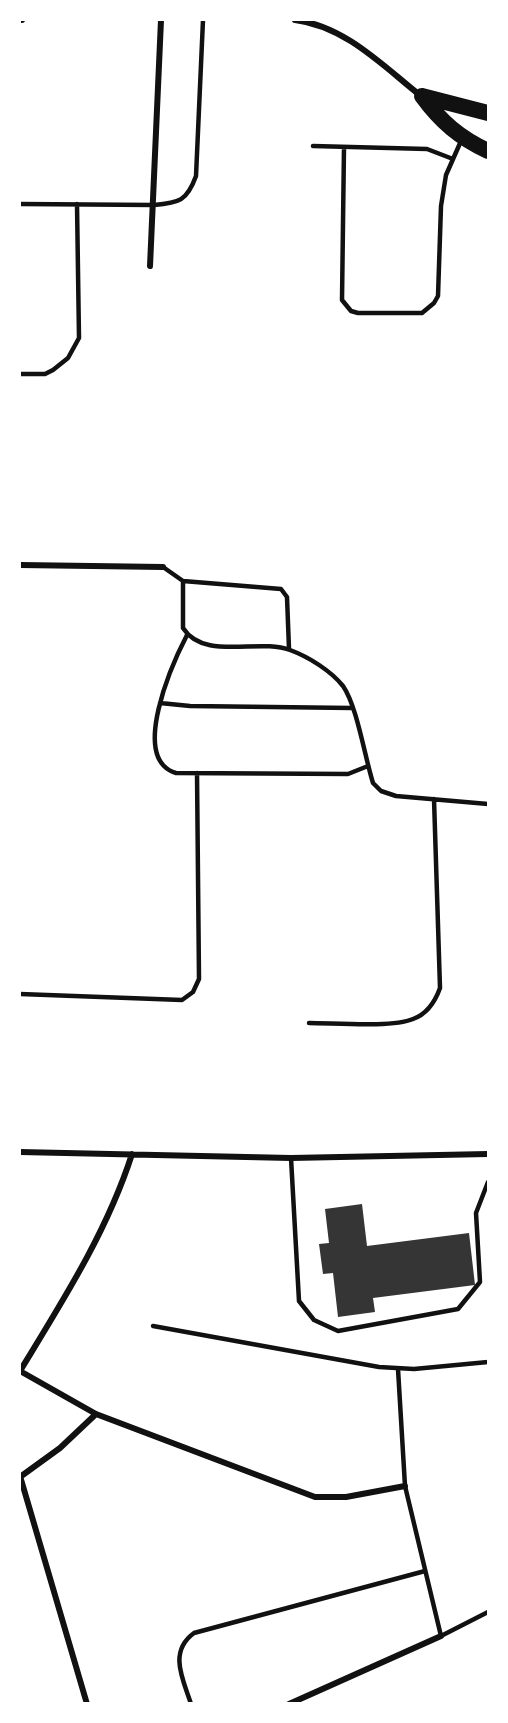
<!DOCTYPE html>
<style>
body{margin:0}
#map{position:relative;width:508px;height:1723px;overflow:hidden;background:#fff;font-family:Helvetica,sans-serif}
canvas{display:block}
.frame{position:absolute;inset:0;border:21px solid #fff;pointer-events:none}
</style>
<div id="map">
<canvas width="508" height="1723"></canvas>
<div class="frame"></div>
</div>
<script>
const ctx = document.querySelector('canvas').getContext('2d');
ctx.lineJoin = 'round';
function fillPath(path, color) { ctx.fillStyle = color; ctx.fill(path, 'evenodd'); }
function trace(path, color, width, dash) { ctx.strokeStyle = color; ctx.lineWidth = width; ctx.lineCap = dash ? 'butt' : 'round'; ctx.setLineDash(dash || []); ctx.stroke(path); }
fillPath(new Path2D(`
 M362 1204 367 1246 469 1233 475 1285 373 1298 375 1312 338 1317 333 1273 323 1274 319 1244 329 1243 325 1209Z`), '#353535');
trace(new Path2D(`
 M313 146 427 149 453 159
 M344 147 342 300 351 311 358 313H422L434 303 438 296 441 206 446 175 461 141
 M20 204 154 205C179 203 187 201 196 176L203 20
 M20 374H45L53 370 68 358 79 338 77 204
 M163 567 183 581 281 589 287 597 289 649
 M183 581V628C204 661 258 638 290 650 309 657 331 671 343 686 357 706 365 758 373 783L381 791 396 796 488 804
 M187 635C173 662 129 759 176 773L348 774 368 766
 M160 703 190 706 352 708
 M20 994 182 1000 193 992 199 979 197 773
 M309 1023C334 1023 392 1028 413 1019 427 1014 435 1002 440 988L434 799
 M291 1158 299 1301 314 1320 338 1331 458 1309 480 1282 476 1213 488 1182
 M153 1326 379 1367 414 1369 488 1362
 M398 1369 405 1486 441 1636 488 1612
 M191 1704C183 1679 168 1652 194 1633L425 1571`), '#111', 4.5);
trace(new Path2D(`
 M20 20H22
 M295 20C345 26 383 66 421 96
 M150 266 161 20
 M20 565 163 567
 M20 1152 291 1158 488 1154
 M20 1371 96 1414 315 1497H346L405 1486
 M20 1371C62 1302 107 1232 132 1154
 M20 1476 87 1704
 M20 1477 60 1448 96 1414
 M289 1704 441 1636`), '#111', 6);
trace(new Path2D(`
 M422 96C441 122 460 138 488 151
 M422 96 488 113`), '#111', 16);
</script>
